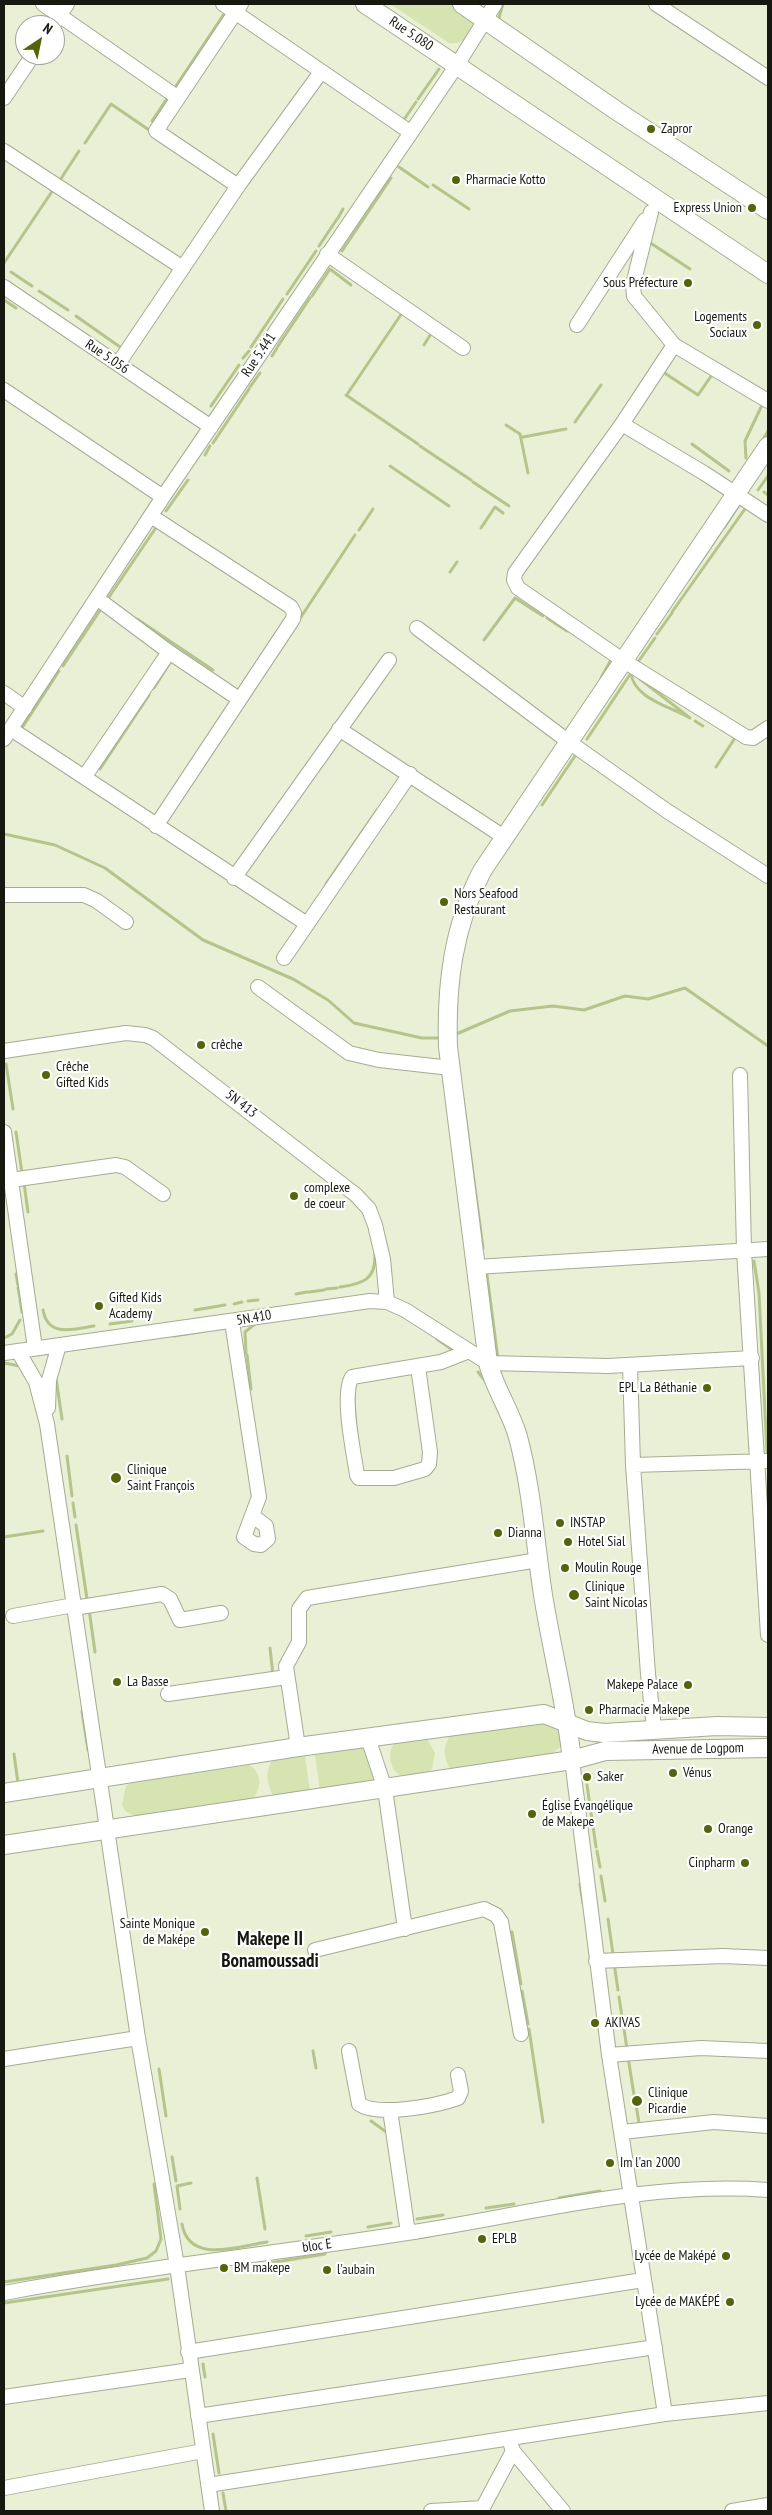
<!DOCTYPE html>
<meta charset="utf-8">
<style>
body{margin:0}
#map{position:relative;width:772px;height:2515px;overflow:hidden;background:#e9f0d5;font-family:"PT Sans Narrow",sans-serif}
canvas{display:block}
.frame{position:absolute;inset:0;border:5px solid #171910;pointer-events:none}
.north{position:absolute;left:15px;top:15px;width:50px;height:50px;box-sizing:border-box;background:#fff;border:1px solid #a2a39f;border-radius:50%;rotate:34deg;font-size:14px;font-weight:700;line-height:20px;text-align:center;color:#171910}
.north::after{content:'';display:block;margin:auto;width:18px;height:22px;background:#55640b;clip-path:polygon(50% 0,100% 100%,50% 72%,0 100%)}
</style>
<div id="map">
<canvas width="772" height="2515"></canvas>
<div class="frame"></div>
<div class="north">N</div>
</div>
<script>
const ctx = document.querySelector('canvas').getContext('2d');
ctx.lineJoin = 'round';
function fillPath(path, color) { ctx.fillStyle = color; ctx.fill(path, 'evenodd'); }
function trace(path, color, width, dash) { ctx.strokeStyle = color; ctx.lineWidth = width; ctx.lineCap = dash ? 'butt' : 'round'; ctx.setLineDash(dash || []); ctx.stroke(path); }
function label(font, color, halo, rows, align = 'center') {
  ctx.font = font + ' "PT Sans Narrow",sans-serif'; ctx.lineWidth = 4.5; ctx.setLineDash([]); ctx.textBaseline = 'middle'; ctx.strokeStyle = halo; ctx.fillStyle = color; for (const [text, x, y, turn = 0] of rows) {
    ctx.save(); ctx.translate(x, y); ctx.rotate((+turn || 0) * Math.PI / 180); ctx.textAlign = isNaN(turn) ? turn : align; if (halo) ctx.strokeText(text, 0, 0); ctx.fillText(text, 0, 0); ctx.restore();
  }
}
fillPath(new Path2D(`
 M390 4H457L475 18C476 34 464 45 449 43Z
 M543 1719C557 1725 565 1731 560 1747L549 1756 451 1770C443 1758 442 1745 452 1733Z
 M421 1738 427 1739 435 1753 432 1769C393 1797 380 1750 398 1741 404 1739 414 1739 421 1738Z
 M367 1747 378 1781 320 1791 315 1755Z
 M305 1755 310 1792 278 1797 272 1794C267 1782 265 1772 272 1761Z
 M249 1765C262 1773 262 1787 253 1799L139 1817 126 1812 122 1805 126 1786 131 1783Z`), '#d6e4b2');
trace(new Path2D(`
 M498 21 503 4
 M176 86 226 11
 M418 99 439 69
 M152 121 168 97
 M403 121 416 102
 M85 143 111 104 152 132
 M399 167 428 187
 M60 180 79 151
 M433 185 469 209
 M338 218 343 209
 M649 242 690 269
 M319 246 337 219
 M342 251 391 178
 M4 263 55 187
 M11 272 32 286
 M39 291 68 310
 M287 294 316 251
 M312 296 330 269 351 285
 M4 300 16 308
 M76 316 120 347
 M424 345 432 332
 M278 346 310 298
 M251 347 283 299
 M272 356 277 348
 M243 358 249 351
 M663 372 698 395 714 372
 M250 387 260 373
 M348 393 402 313
 M346 395 418 444
 M211 406 239 365
 M575 422 601 385
 M506 425 520 434 528 473
 M523 437 566 429
 M762 441 768 431
 M213 443 249 389
 M692 444 729 471
 M420 446 471 480
 M205 455 210 446
 M746 458 745 441 763 403
 M390 466 449 506
 M473 482 509 506
 M758 490 768 476
 M764 492 768 495
 M166 511 188 480
 M481 528 495 507 503 513
 M724 528 741 502
 M359 530 373 509
 M450 572 457 562
 M689 579 722 530
 M109 601 107 600 155 529
 M672 612 747 506
 M547 618 567 631
 M137 619 213 670
 M299 620 355 535
 M657 634 672 613
 M484 640 515 598 543 616
 M638 662 655 638
 M63 666 103 606
 M631 673C633 698 671 707 690 718L640 679
 M601 678 612 658
 M154 688 171 661
 M695 721 703 726
 M20 731 59 671
 M587 739 631 673
 M716 767 735 738 732 736
 M100 769 149 695
 M542 805 577 753
 M4 834 55 845 105 868 203 940 293 979 328 1000 354 1023 422 1038H441
 M326 884 377 810
 M454 1035 510 1011 553 1006 584 1010 625 996 648 999 685 988 768 1046
 M6 1064 13 1109
 M463 1098 483 1248
 M16 1132 22 1173
 M24 1183 28 1212
 M754 1261 759 1293 767 1453
 M16 1274 18 1285
 M487 1275 498 1359
 M340 1287C362 1284 376 1280 375 1254
 M18 1288 20 1298
 M326 1289 337 1288
 M309 1292 324 1290
 M296 1294 307 1292
 M20 1300 22 1312
 M248 1301 258 1300
 M234 1304 242 1302
 M43 1310C48 1338 73 1329 94 1326
 M195 1310 225 1305
 M110 1324 132 1321
 M174 1336 205 1331
 M4 1338 12 1334 20 1320
 M437 1339 454 1351
 M246 1353 245 1332 256 1323
 M247 1355 251 1389
 M4 1363 20 1366
 M478 1372 486 1382
 M56 1378 62 1419
 M67 1456 72 1496
 M73 1503 75 1517
 M76 1525 87 1599
 M4 1537 43 1531
 M89 1609 95 1652
 M270 1648 273 1675
 M82 1711 88 1750
 M14 1754 18 1783
 M587 1785 596 1847
 M597 1851 600 1867
 M601 1876 605 1901
 M580 1884 583 1903
 M608 1919 613 1954
 M512 1932 521 1984
 M614 1963 618 1990
 M522 1991 528 2024
 M619 1997 622 2017
 M623 2022 627 2049
 M529 2029 543 2122
 M313 2051 316 2068
 M628 2057 634 2095
 M159 2069 166 2116
 M635 2099 639 2123
 M371 2121 389 2134
 M172 2157 176 2181
 M257 2178 265 2229
 M559 2198 600 2191
 M486 2208 514 2204
 M180 2209 177 2186 191 2183
 M417 2219 443 2215
 M182 2224C189 2265 239 2246 267 2242
 M368 2227 391 2223
 M306 2236 331 2232
 M270 2263 325 2254
 M4 2282 116 2265 147 2258 156 2251 161 2239 154 2184
 M4 2303 168 2279
 M203 2364 205 2377
 M213 2434 219 2473
 M223 2493 226 2511`), '#b5c48b', 3);
const minor = new Path2D(`
 M43 4 177 97
 M223 4 410 132
 M656 4 768 78
 M53 25 67 4
 M4 98 33 55
 M4 151 183 268
 M238 186 156 131 241 4
 M651 212 633 285 634 296 674 345 768 401
 M327 254 463 348
 M4 287 211 427
 M577 325 645 220
 M674 345 622 424 704 473 768 515
 M118 364 238 186 321 72
 M4 390 163 497
 M622 424 515 573 514 580 518 588 624 661 746 737 753 738 768 728
 M151 516 291 607 294 613 293 619 156 826
 M98 599 169 652 239 699
 M417 628 569 742 667 811 768 876
 M4 693 25 708
 M11 729 307 924
 M339 729 504 837
 M4 739 163 497 457 65 495 4
 M85 776 169 652
 M234 878 389 660
 M4 895H84L97 901 126 922
 M284 958 410 774
 M258 987 349 1053 379 1060 451 1068
 M4 1051 126 1033 145 1035 153 1038 356 1195 369 1209 375 1225 383 1259 387 1302
 M740 1075 744 1251 768 1635
 M4 1132 35 1348
 M4 1181 116 1165 125 1167 163 1194
 M476 1267 768 1249
 M232 1322 259 1497 244 1537 254 1544 261 1545 268 1539 266 1526 253 1516
 M18 1351 36 1382 47 1424 138 2038 177 2266 212 2511
 M4 1353 370 1301 387 1302 405 1310 488 1363 608 1366 752 1358
 M630 1365 633 1465
 M418 1367 430 1452 429 1464 425 1469 394 1478H359L357 1475C354 1454 341 1394 352 1377L441 1362 469 1351
 M48 1408 49 1380 59 1345
 M74 1608 162 1594 170 1599 180 1620 221 1613
 M13 1616 74 1605
 M168 1694 287 1677
 M654 1728 648 1674 633 1465 768 1461
 M368 1738 385 1789 405 1929
 M298 1747 286 1666 299 1642V1609L307 1598 538 1560
 M572 1760 609 2055 665 2414
 M315 1950 484 1909 496 1915 501 1922 521 2034
 M596 1961 723 1956 768 1958
 M349 2051 359 2104C378 2117 436 2106 458 2098L461 2091 458 2075
 M609 2055 701 2048 768 2051
 M4 2059 138 2038
 M390 2110 408 2233
 M622 2132 714 2122 768 2126
 M4 2293C137 2268 273 2254 407 2233 526 2215 647 2181 768 2190
 M188 2352 643 2280
 M4 2397 190 2370
 M198 2416 655 2347
 M509 2439 513 2451 563 2511
 M208 2485 665 2414 768 2403
 M4 2488 203 2451
 M431 2511 483 2508
 M481 2511 513 2451
 M732 2511 768 2505`);
const major = new Path2D(`
 M365 4 768 274
 M462 4 617 111 768 210
 M572 1760C566 1704 552 1651 543 1595 535 1543 532 1489 518 1437 511 1412 495 1389 488 1363L448 1047C446 985 453 927 482 871L768 446
 M4 1793 298 1747 544 1714 587 1731 604 1733 717 1726 768 1727
 M4 1845 572 1760 605 1751 768 1748`);
trace(minor, '#a5ac93', 16);
trace(major, '#a5ac93', 20);
trace(minor, '#fff', 14);
trace(major, '#fff', 18);
for (const [x, y, r, color] of [
 [651,129,5,"#55640b"],
 [456,180,5,"#55640b"],
 [752,208,5,"#55640b"],
 [688,283,5,"#55640b"],
 [757,325,5,"#55640b"],
 [444,902,5,"#55640b"],
 [201,1045,5,"#55640b"],
 [46,1075,5,"#55640b"],
 [294,1196,5,"#55640b"],
 [99,1306,5,"#55640b"],
 [707,1388,5,"#55640b"],
 [116,1478,6,"#55640b"],
 [560,1523,5,"#55640b"],
 [498,1533,5,"#55640b"],
 [568,1542,5,"#55640b"],
 [565,1568,5,"#55640b"],
 [574,1595,6,"#55640b"],
 [117,1682,5,"#55640b"],
 [688,1685,5,"#55640b"],
 [589,1710,5,"#55640b"],
 [673,1773,5,"#55640b"],
 [587,1777,5,"#55640b"],
 [532,1814,5,"#55640b"],
 [708,1829,5,"#55640b"],
 [745,1863,5,"#55640b"],
 [205,1932,5,"#55640b"],
 [595,2023,5,"#55640b"],
 [637,2101,6,"#55640b"],
 [610,2163,5,"#55640b"],
 [482,2239,5,"#55640b"],
 [726,2256,5,"#55640b"],
 [224,2268,5,"#55640b"],
 [327,2270,5,"#55640b"],
 [730,2302,5,"#55640b"]
]) { const dot = new Path2D(); dot.arc(x, y, r, 0, 2 * Math.PI); ctx.fillStyle = color; ctx.fill(dot); trace(dot, '#fff', 2); }
label('14px', '#171910', '#fff', [
 ["Rue 5.080",411,34,34],
 ["Rue 5.441",259,355,-56],
 ["Rue 5.056",107,357,34],
 ["5N 413",241,1104,38],
 ["5N.410",254,1318,-10],
 ["Avenue de Logpom",698,1749,-1],
 ["bloc E",317,2246,-8]
]);
label('14px', '#171910', '#fff', [
 ["Zapror",661,129],
 ["Pharmacie Kotto",466,180],
 ["Express Union",742,208,"right"],
 ["Sous Préfecture",678,283,"right"],
 ["Logements",747,317,"right"],
 ["Sociaux",747,333,"right"],
 ["Nors Seafood",454,894],
 ["Restaurant",454,910],
 ["crêche",211,1045],
 ["Crêche",56,1067],
 ["Gifted Kids",56,1083],
 ["complexe",304,1188],
 ["de coeur",304,1204],
 ["Gifted Kids",109,1298],
 ["Academy",109,1314],
 ["EPL La Béthanie",697,1388,"right"],
 ["Clinique",127,1470],
 ["Saint François",127,1486],
 ["INSTAP",570,1523],
 ["Dianna",508,1533],
 ["Hotel Sial",578,1542],
 ["Moulin Rouge",575,1568],
 ["Clinique",585,1587],
 ["Saint Nicolas",585,1603],
 ["La Basse",127,1682],
 ["Makepe Palace",678,1685,"right"],
 ["Pharmacie Makepe",599,1710],
 ["Vénus",683,1773],
 ["Saker",597,1777],
 ["Église Évangélique",542,1806],
 ["de Makepe",542,1822],
 ["Orange",718,1829],
 ["Cinpharm",735,1863,"right"],
 ["Sainte Monique",195,1924,"right"],
 ["de Maképe",195,1940,"right"],
 ["AKIVAS",605,2023],
 ["Clinique",648,2093],
 ["Picardie",648,2109],
 ["Im l'an 2000",620,2163],
 ["EPLB",492,2239],
 ["Lycée de Maképé",716,2256,"right"],
 ["BM makepe",234,2268],
 ["l'aubain",337,2270],
 ["Lycée de MAKÉPÉ",720,2302,"right"]
], 'left');
label('bold 19px', '#171910', '#fff', [
 ["Makepe II",270,1940],
 ["Bonamoussadi",270,1962]
]);
</script>
